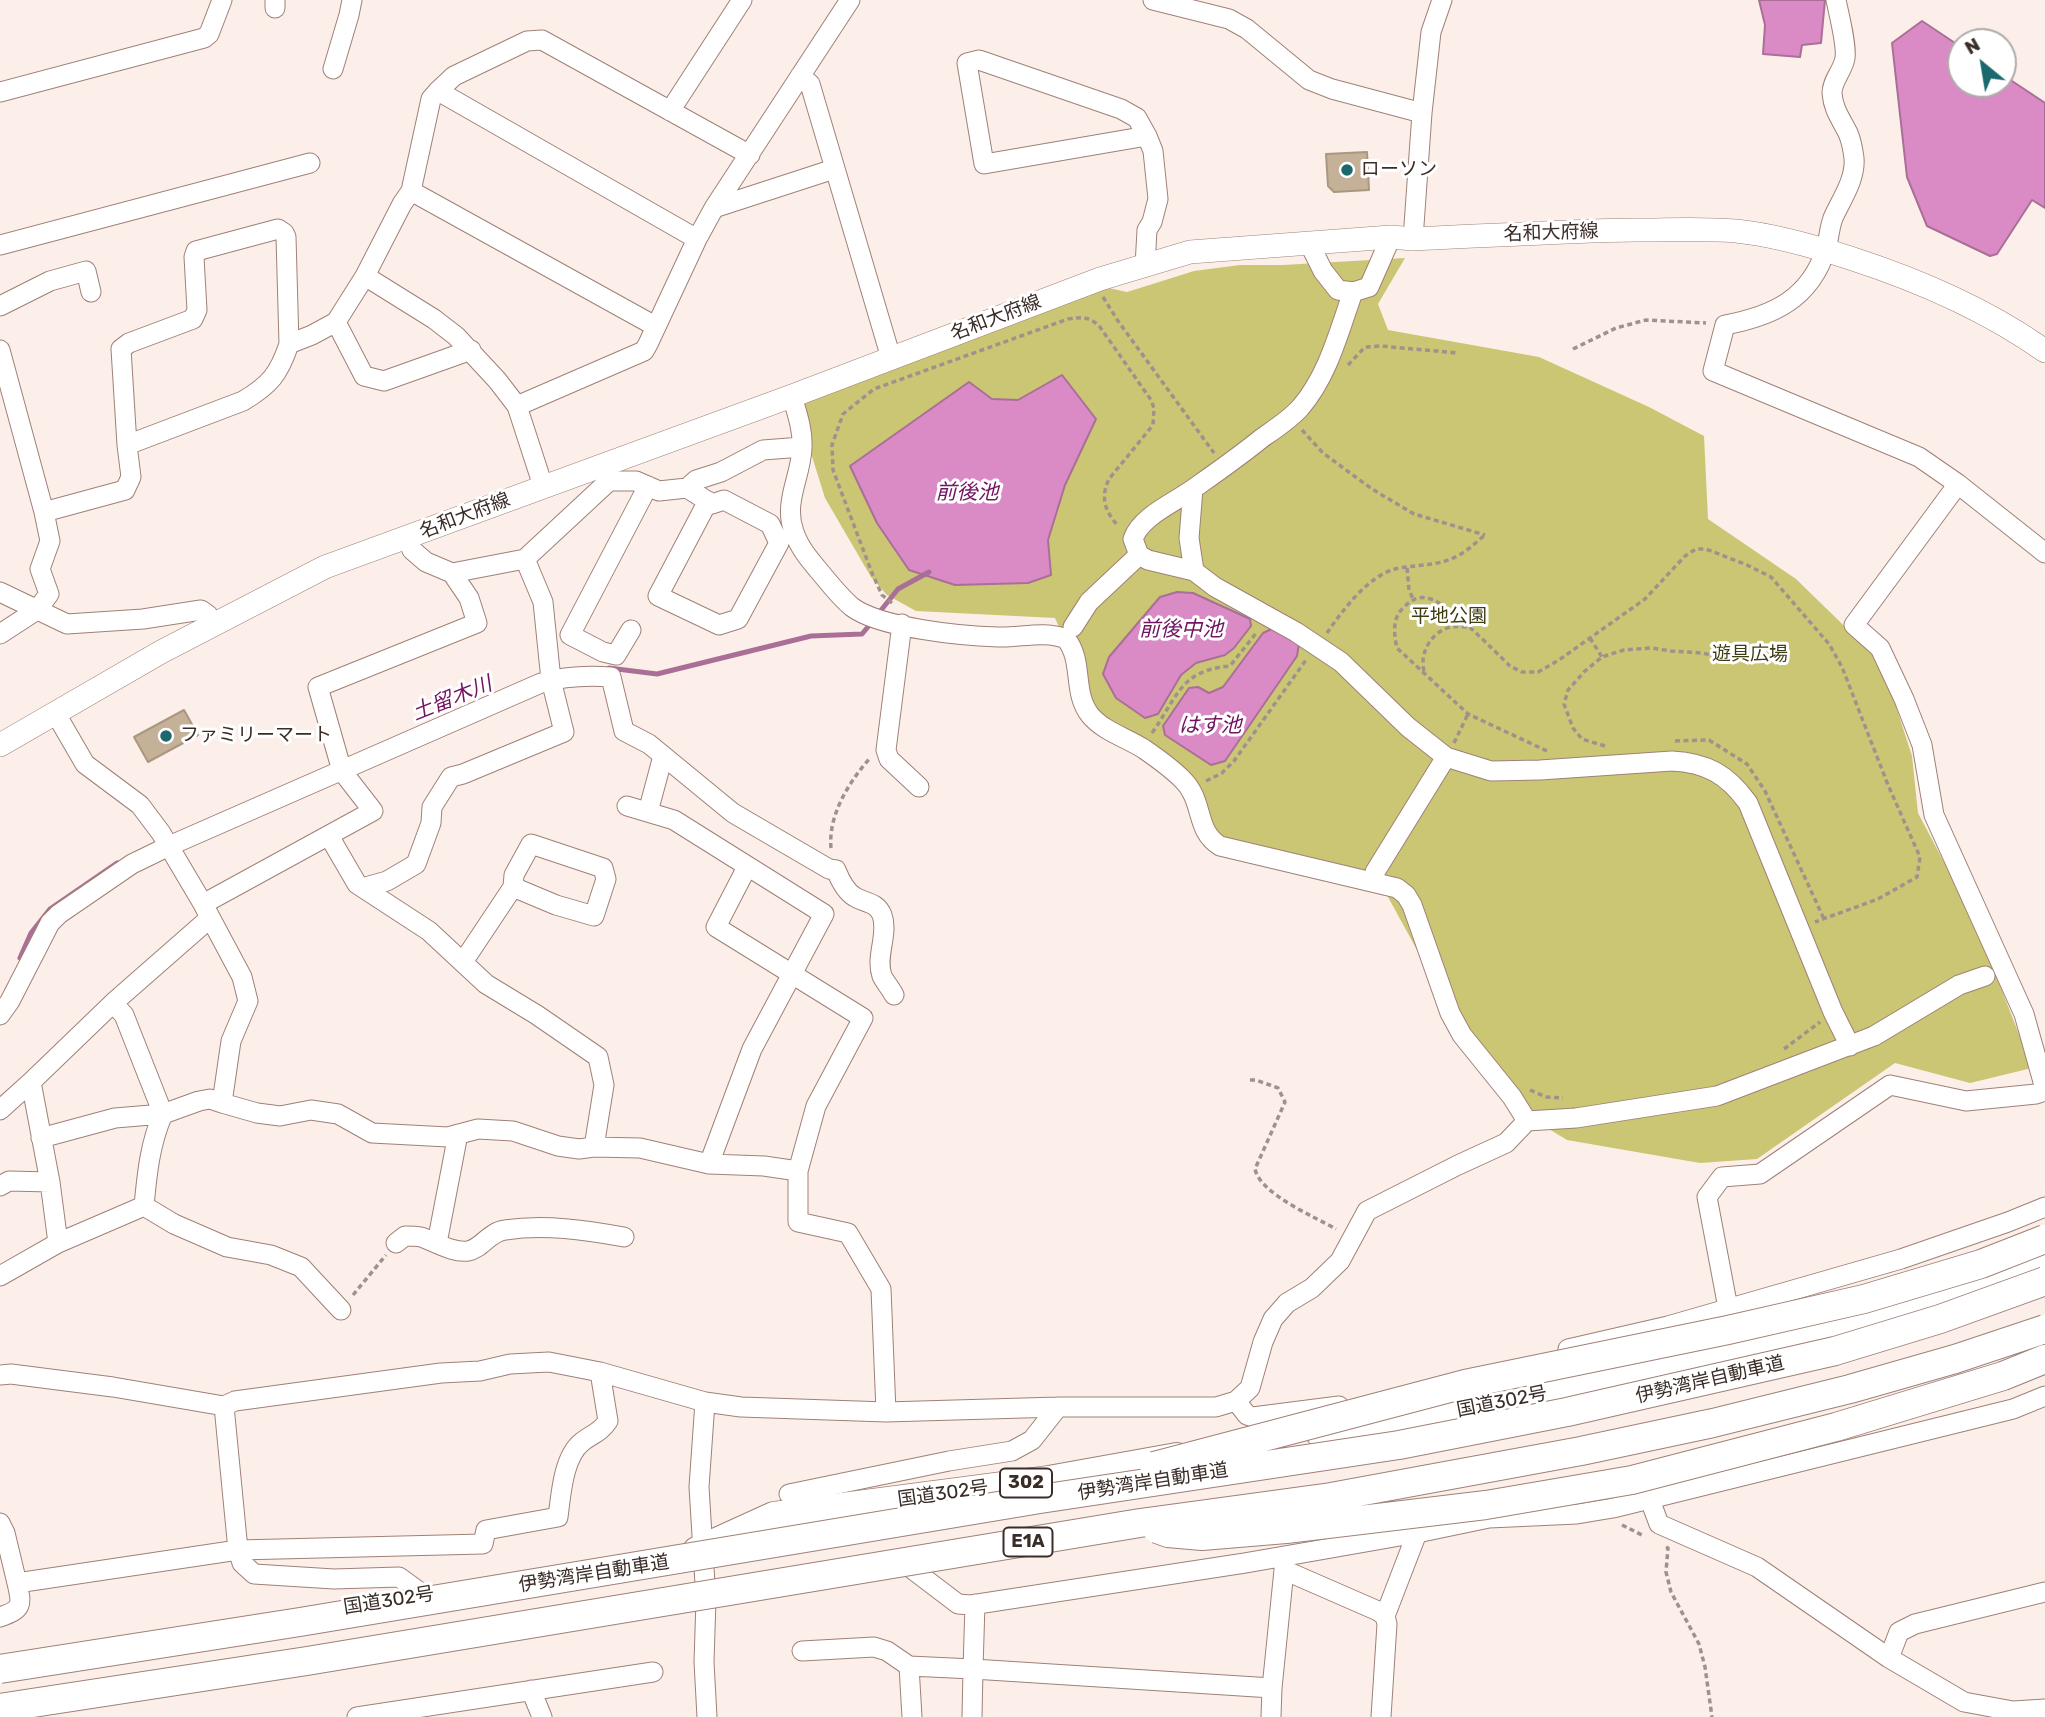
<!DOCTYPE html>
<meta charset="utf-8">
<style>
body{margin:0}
#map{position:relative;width:2045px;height:1717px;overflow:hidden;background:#fcefea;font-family:Rubik,sans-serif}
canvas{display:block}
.north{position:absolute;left:1947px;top:28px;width:70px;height:70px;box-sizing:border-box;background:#fff;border:2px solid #b0aba9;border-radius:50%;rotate:330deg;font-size:19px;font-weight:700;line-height:28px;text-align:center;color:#3a2d28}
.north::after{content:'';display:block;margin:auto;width:24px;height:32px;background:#1b686d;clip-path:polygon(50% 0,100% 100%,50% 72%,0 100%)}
</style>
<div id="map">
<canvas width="2045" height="1717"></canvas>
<div class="north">N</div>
</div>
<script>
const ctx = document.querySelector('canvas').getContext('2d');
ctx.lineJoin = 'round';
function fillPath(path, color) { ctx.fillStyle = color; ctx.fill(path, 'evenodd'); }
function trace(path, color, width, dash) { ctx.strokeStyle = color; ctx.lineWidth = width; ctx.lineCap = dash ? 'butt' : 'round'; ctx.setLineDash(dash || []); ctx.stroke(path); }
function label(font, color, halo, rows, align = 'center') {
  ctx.font = font + ' Rubik,"Noto Sans JP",sans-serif'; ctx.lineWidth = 6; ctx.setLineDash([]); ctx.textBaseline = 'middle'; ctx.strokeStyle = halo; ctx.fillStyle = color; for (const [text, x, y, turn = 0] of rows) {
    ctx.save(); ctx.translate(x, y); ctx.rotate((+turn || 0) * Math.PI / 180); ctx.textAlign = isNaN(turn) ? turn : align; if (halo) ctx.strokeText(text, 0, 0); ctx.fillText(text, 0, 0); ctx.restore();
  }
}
fillPath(new Path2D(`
 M1405 258 1378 304 1388 330 1539 357 1649 407 1704 436 1708 519 1796 579 1873 654 1893 697 1912 756 1918 813 1975 921 2032 1068 1970 1083 1895 1063 1757 1159 1700 1163 1567 1140 1524 1114 1470 1047 1382 886 1249 852 1209 827 1177 781 1100 721 1055 618 916 611 887 595 871 577 825 498 795 402 1104 287 1127 292 1194 271 1240 265H1283Z`), '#cbc673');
const water = new Path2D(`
 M1759 0H1825L1821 43 1802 45 1800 57 1763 54 1765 25Z
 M1922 21 1961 47V84H2003V75L2045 103V208L2032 200 1997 254 1990 256 1927 226 1907 177 1892 43Z
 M1062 375 1096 419 1065 485 1048 540 1051 575 1028 583 955 585 909 570 877 523 850 466 969 382 992 399 1018 400Z
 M1177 592 1193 593 1250 619 1251 626 1234 648 1225 655 1196 663 1181 675 1158 714 1145 718 1116 698 1103 674 1109 657 1160 597Z
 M1276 627 1299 643 1297 656 1225 761 1211 765 1165 735 1163 726 1189 688 1198 687 1209 693 1223 687 1263 633Z`);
fillPath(water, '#da8bc6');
trace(water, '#aa6f97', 2);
trace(new Path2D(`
 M878 614 898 589 929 572
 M609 668 657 674 811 636 862 634 872 622
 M20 958 31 933 50 909 117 863`), '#aa6f97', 5);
const building = new Path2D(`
 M1367 152 1369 190 1334 192 1328 186 1326 154Z
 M184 710 198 735 148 762 134 737Z`);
fillPath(building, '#c5b198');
trace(building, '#aa977f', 2);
const minor = new Path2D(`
 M1153 0 1229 19 1247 29 1309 80 1332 89 1422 113
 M1836 0C1839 15 1847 45 1845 58 1843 71 1832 80 1832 93 1833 109 1841 119 1848 133 1851 140 1853 150 1854 158 1856 179 1841 200 1833 218 1829 229 1829 239 1826 249 1810 299 1773 316 1725 325L1713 371 1919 457 1958 484 2045 553
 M275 8V0
 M333 69 349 15 352 0
 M800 76 810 84 891 358
 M438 91 697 239
 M0 92 204 38 209 34 222 0
 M670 111 742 0
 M411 191 655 326
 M714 208 834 169
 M1413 239 1422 113 1431 32 1442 0
 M1309 243 1323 271 1338 290 1353 292 1369 287 1391 237
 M0 245 310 163
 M1145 266 1147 230 1152 222 1158 199 1153 151 1147 136 1137 118 1121 109 979 60 967 63 984 164 1147 136
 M365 276 434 319 456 336 497 380 517 406 543 486
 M0 306 50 281 86 271 91 292
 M336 322 364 376 384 381 471 350
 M0 350 44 512 50 541 40 569 49 594 37 610 0 634
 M792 396C797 413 803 430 802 448 801 477 783 502 794 532 799 547 809 559 820 572 830 584 840 597 852 607 880 628 962 636 998 637 1020 638 1045 630 1066 639 1084 661 1072 692 1090 715 1103 731 1127 738 1144 749 1157 758 1171 768 1182 779 1205 801 1194 830 1220 846L1397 888 1406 895 1412 905 1450 1013 1462 1035 1512 1097 1527 1121
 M517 406 644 351 648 344 697 239 714 208 850 0
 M127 445 121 349 129 343 193 319 197 310 194 257 196 251 278 229 284 233 286 237 289 344
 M1958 484 1854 625 1880 648 1904 699 1922 745 1934 815 2024 1014 2045 1089
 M687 488 696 480 721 472 763 450 802 447
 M44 512 125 490 131 477 127 445 243 401C270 385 279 374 289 344L312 335 336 322 365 276 402 204 411 191 431 99 438 91 454 76 527 41 542 40 750 155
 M1139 555 1148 560 1194 571 1189 538 1193 489
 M1194 571 1215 587 1296 632 1341 662 1408 727 1446 757 1491 771 1540 770 1672 761C1707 763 1727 774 1748 803L1833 1012 1850 1046
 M452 573 525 559 609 481H636L659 491 687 488 712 504 724 500 770 524 779 543 738 619 719 625 658 596 708 501
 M0 592 67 624 143 619 201 610 208 615 214 624
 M902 624 886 750 889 759 919 787
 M1073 627 1089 602 1139 555 1133 539C1141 516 1174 503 1193 489 1217 472 1240 456 1262 438 1275 429 1289 420 1300 408 1328 376 1339 331 1353 292
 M631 630 616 655 603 652 570 635 648 486
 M627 806 674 820 824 914 752 1049 709 1164
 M648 812 663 756
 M329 836 357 884 429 931 486 984 537 1015 598 1057 604 1085 594 1147
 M747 867 716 927 863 1018 816 1106 798 1171V1222L848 1233 881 1289 886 1412
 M1375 872 1446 757
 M367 890 369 886 387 881 416 864 431 823 432 807 451 777 463 774 564 732 551 680 543 602 525 559
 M203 904 373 811 342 771 318 687 477 623 469 598 452 573 426 562 412 550 407 538
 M463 962 513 887 514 875 531 844 603 868 606 879 594 916 556 905 513 887
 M113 1003 124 1015 163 1114C150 1143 147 1174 144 1206
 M0 1015 10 1001 50 923 59 914 132 864 169 846 541 683C565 676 586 675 611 677L624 731 649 744 733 813 829 869 836 870C840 880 846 892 855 897 865 903 877 902 882 915 889 934 875 956 882 976 885 982 891 989 894 995
 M222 1103 257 1113 280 1116 311 1110 338 1114 372 1133 448 1137 478 1129 513 1131 558 1146 579 1149 594 1147 640 1148 709 1164 764 1166 798 1171
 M0 1110 31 1082
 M41 1138 115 1118 163 1114 199 1101 210 1099 222 1103 231 1041 248 1001 242 977 203 904 161 833 140 805 85 764 56 714
 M0 1186 9 1181 50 1182
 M58 1243 144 1206 174 1224 227 1247 271 1255 301 1267 341 1310
 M396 1243 405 1236C411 1236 416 1236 421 1237 436 1242 452 1253 468 1251 481 1249 489 1232 505 1230 545 1224 585 1230 624 1237
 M437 1243 458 1134
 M0 1276 58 1243 50 1182 31 1082 113 1003 210 918
 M1728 1308 1707 1197 1722 1177 1760 1174 1890 1085 1966 1101 2036 1094 2045 1091
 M1568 1349 1668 1326 1901 1259 2008 1222 2045 1207
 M0 1375 11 1374 113 1387 224 1406 235 1401 441 1373 480 1371 510 1364 549 1362 600 1372 705 1402 741 1407 886 1412 1058 1407H1216L1236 1401 1247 1415 1253 1417 1339 1406
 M1236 1401 1250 1388 1263 1342 1273 1319 1287 1303 1312 1288 1340 1261 1367 1211 1458 1165 1506 1143 1527 1121 1576 1118 1717 1096 1874 1036 1959 985 1985 976
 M705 1402 699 1487 706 1600 704 1662 707 1717
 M224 1406 238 1550 242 1563 254 1574 334 1579 399 1577 425 1596
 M789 1494 949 1461 1012 1451 1032 1440 1058 1407
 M1650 1500 1659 1524 1757 1567 1889 1658 1964 1702 2013 1711 2045 1709
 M0 1523 5 1533 17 1583 238 1550 483 1544 486 1530 558 1517C561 1495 563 1457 582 1442 592 1434 600 1433 608 1421L600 1372
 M912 1569 958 1604 971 1605 1245 1563 1417 1533 1489 1518 1577 1514 1613 1508 2013 1409 2045 1396
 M1284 1570 1378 1611 1385 1616 1387 1624 1381 1717
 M1385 1616 1417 1533
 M0 1617C23 1609 22 1605 17 1583
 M802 1651 874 1647 887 1651 909 1666 973 1669 975 1604
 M1889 1658 1899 1632 1915 1624 2045 1592
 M909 1666 912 1717
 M1272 1688 1285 1560
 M531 1690 542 1717
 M357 1717 653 1672
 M972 1717 973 1669 1272 1688 1271 1717`);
const major = new Path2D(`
 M0 745 161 652 325 567 792 396 1100 279 1190 252 1391 237 1413 239C1487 236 1562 231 1636 230 1669 230 1703 228 1736 231 1775 235 1813 246 1850 258 1918 280 1986 309 2045 351`);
const highway = new Path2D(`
 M1320 1433 1440 1414 1615 1381 1937 1296 2045 1260
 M697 1551 774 1516 1049 1480 1177 1457`);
trace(minor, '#9f8176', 21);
trace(major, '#9f8176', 24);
trace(highway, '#9f8176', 30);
trace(new Path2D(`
 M1103 297 1118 321 1214 453
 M1573 349 1616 328 1646 320 1706 323
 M1348 365 1365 347 1381 346 1457 353
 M1302 430 1323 453 1372 489 1414 514 1485 535
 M1407 568 1409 590 1413 599
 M892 603 882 595 872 573 833 470 832 445 843 414 874 389 1068 319C1083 317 1089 316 1100 327L1151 400 1154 408 1153 425 1109 479C1100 498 1105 511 1118 526
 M1327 633C1342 611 1368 576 1395 569 1416 564 1439 567 1459 555 1469 550 1477 541 1485 535
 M1590 638 1602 657
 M1424 671C1419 653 1432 630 1452 627 1457 626 1463 627 1469 627
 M1152 733C1177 698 1180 670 1230 666L1257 632
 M1675 741 1709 740 1747 764 1765 791 1824 919
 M1454 743 1468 714
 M1605 746 1582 739 1573 728 1564 704 1568 690 1585 671 1602 657 1624 650 1651 648 1671 651 1702 653 1717 656
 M1547 751 1468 714 1397 648C1394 635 1392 618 1403 608 1410 601 1417 596 1427 598 1447 601 1494 651 1510 666L1522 672H1538L1559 660 1645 599 1685 556 1696 549H1706L1747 565 1771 577 1829 644 1842 667 1888 785 1920 857 1917 877 1878 899 1815 922
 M1206 781 1222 773 1234 761 1306 660
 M831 848C828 815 849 782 870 758
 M1784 1049 1820 1022
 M1250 1080H1256L1278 1088 1285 1102 1255 1169C1260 1194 1315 1217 1336 1229
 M1530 1090 1546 1097 1563 1098
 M353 1295 386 1255
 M1622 1525 1644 1536
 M1666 1547 1668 1548 1666 1572 1671 1592 1699 1644 1705 1667 1712 1717`), '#9f928d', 3.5, [5, 3.5]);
trace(minor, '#fff', 19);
trace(major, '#fff', 23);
trace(highway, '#fff', 28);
const highwayBridge = new Path2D(`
 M1154 1466 1465 1384 1728 1330 1864 1299 1981 1264 2045 1239
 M1157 1529 1168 1533 1202 1536 1286 1529 1486 1505 1632 1480 1836 1427 2003 1376 2045 1359
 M0 1669 300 1622 1040 1499 1399 1445 1567 1412 1835 1351 1940 1319 2045 1281
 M0 1708 307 1661 1140 1523 1331 1497 1581 1451 1713 1423 1850 1389 1955 1359 2045 1329`);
trace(highwayBridge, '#9f8176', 30, []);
trace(highwayBridge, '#fff', 28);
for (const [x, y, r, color] of [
 [1347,170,7,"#1b686d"],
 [166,736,7,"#1b686d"]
]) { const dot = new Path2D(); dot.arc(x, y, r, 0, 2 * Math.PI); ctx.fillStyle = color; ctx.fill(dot); trace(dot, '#fff', 2.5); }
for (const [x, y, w] of [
 [1026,1483,52],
 [1028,1542,49]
]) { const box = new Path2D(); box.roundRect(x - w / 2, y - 14.5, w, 29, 5); ctx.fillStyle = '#fff'; ctx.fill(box); trace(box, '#3a2d28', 2); }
label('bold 18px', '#3a2d28', null, [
 ["302",1026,1483],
 ["E1A",1028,1542]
]);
label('19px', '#3a2d28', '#fff', [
 ["ローソン",1361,170],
 ["ファミリーマート",180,736]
], 'left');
label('19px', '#3a2d28', '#fff', [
 ["名和大府線",1551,233,-2],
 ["名和大府線",996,318,-21],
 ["名和大府線",465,516,-21],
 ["伊勢湾岸自動車道",1710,1380,-13],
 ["国道302号",1502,1402,-11],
 ["伊勢湾岸自動車道",1153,1482,-9],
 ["国道302号",943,1494,-8],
 ["伊勢湾岸自動車道",594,1574,-9],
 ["国道302号",389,1601,-9]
]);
label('19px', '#403d13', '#fff', [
 ["平地公園",1449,617],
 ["遊具広場",1750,655]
]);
label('italic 21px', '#721461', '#fff', [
 ["前後池",967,493],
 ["前後中池",1181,630],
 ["土留木川",452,699,-22],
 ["はす池",1210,726]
]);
</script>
